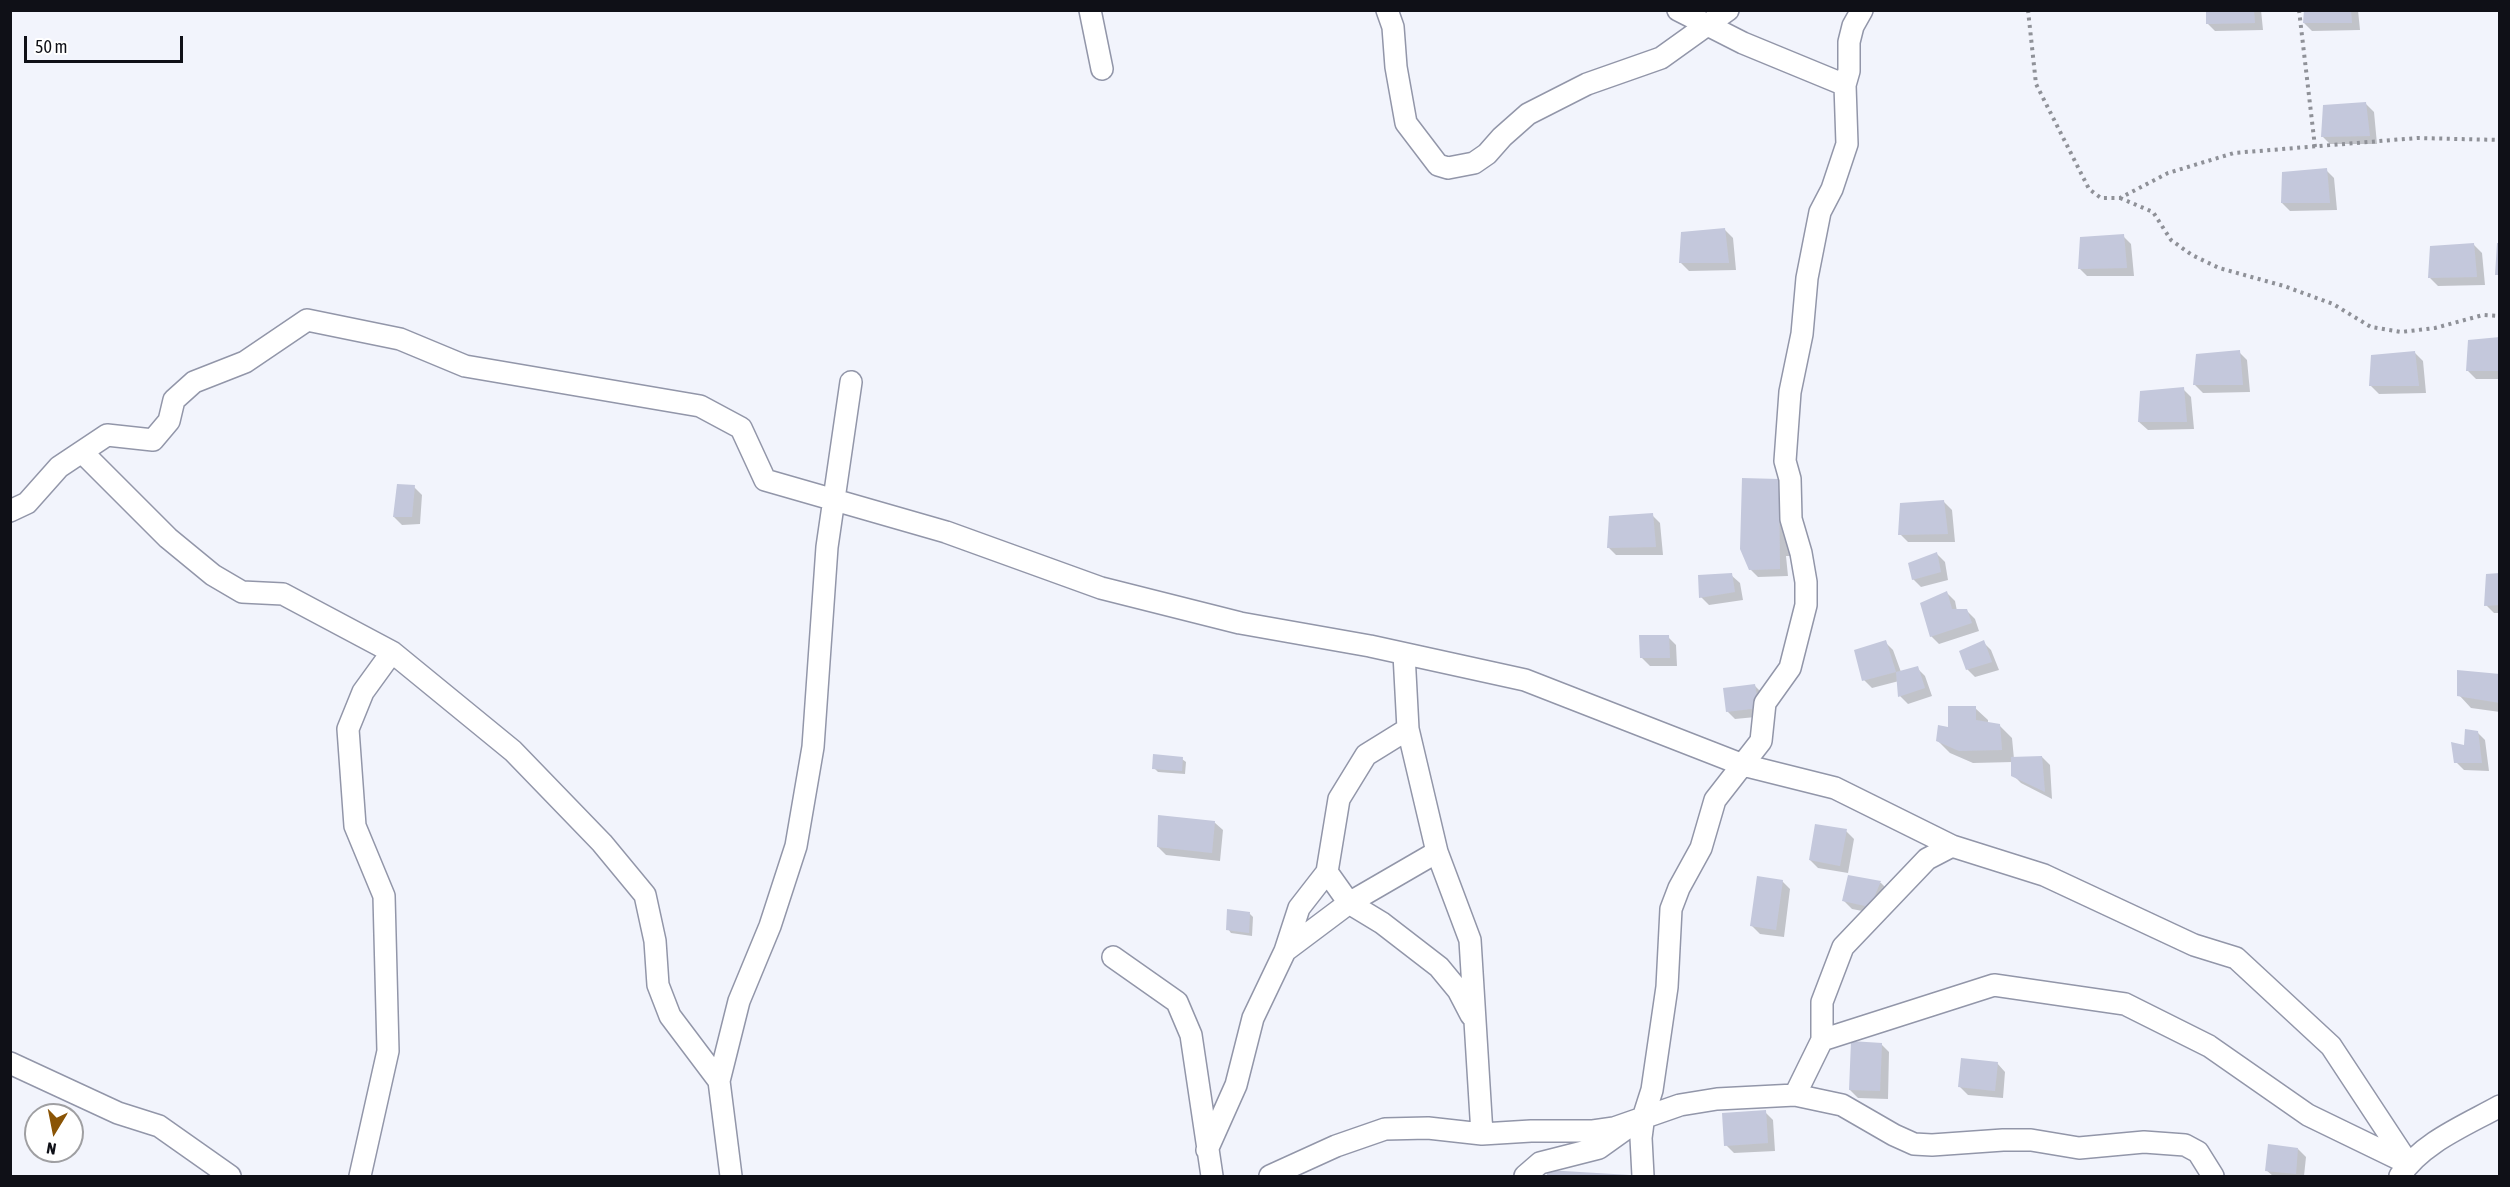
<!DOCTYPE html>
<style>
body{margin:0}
#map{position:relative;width:2510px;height:1187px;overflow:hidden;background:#f2f4fc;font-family:"Asap Condensed",sans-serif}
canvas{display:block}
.frame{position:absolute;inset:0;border:12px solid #0f1017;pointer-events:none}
.north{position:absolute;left:24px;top:1103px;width:60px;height:60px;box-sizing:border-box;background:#fff;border:2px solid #9f9fa2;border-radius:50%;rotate:190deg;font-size:16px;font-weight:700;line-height:24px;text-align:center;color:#0f1017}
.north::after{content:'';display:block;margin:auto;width:21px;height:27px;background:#8a5405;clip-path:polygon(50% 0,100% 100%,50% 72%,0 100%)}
.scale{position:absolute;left:24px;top:36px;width:159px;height:27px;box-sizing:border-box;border:3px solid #0f1017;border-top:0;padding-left:8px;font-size:18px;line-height:21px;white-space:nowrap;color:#0f1017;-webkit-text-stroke:4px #fff;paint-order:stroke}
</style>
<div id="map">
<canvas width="2510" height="1187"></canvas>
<div class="frame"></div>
<div class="north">N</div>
<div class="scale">50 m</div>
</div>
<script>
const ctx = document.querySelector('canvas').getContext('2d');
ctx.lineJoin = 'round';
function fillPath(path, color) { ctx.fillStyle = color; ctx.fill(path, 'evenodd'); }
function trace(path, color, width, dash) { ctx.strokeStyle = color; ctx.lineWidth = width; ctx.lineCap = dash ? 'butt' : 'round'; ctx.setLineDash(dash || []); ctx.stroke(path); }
fillPath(new Path2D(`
 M2208 10H2261L2263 30 2215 31 2207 23Z
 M2305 10H2358L2360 30 2312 31 2304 23Z
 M2366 104 2374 112 2377 144H2330L2322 136Z
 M2326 170 2334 178 2337 210 2290 211 2282 203Z
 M1725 230 1733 238 1736 270 1689 271 1681 263Z
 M2123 236 2131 244 2134 276H2087L2079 268Z
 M2474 245 2482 253 2485 285 2438 286 2430 278Z
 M2500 339V379H2476L2468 371Z
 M2239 352 2247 360 2250 392 2203 393 2195 385Z
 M2415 353 2423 361 2426 393 2379 394 2371 386Z
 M2183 389 2191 397 2194 429 2148 430 2139 422Z
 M1778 480 1790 493 1791 556H1786L1788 576 1758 577 1750 569Z
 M414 487 422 495 420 524 402 525 394 517Z
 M1944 502 1952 510 1955 542H1908L1900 534Z
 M1652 515 1660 523 1663 555H1616L1608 547Z
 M1937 554 1945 562 1948 580 1921 587 1913 579Z
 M2500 574V613H2494L2486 605Z
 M1731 575 1740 583 1743 600 1709 605 1701 597Z
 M1947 593 1955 601 1957 611H1967L1975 619 1979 631 1939 644 1931 636Z
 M1668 637 1676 645 1677 666H1650L1642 658Z
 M1885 642 1893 650 1901 672 1917 668 1925 676 1932 696 1908 704 1900 696 1899 681 1872 688 1864 680Z
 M1983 642 1991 650 1999 670 1975 677 1967 669Z
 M2500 676V712L2471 708 2459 695Z
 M1755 686 1763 694 1766 716 1735 719 1727 711Z
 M1975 708 1988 720V724L1999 725 2012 738 2014 759 2042 757 2050 765 2052 799 2021 783 2013 775V762L1973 763 1950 753 1937 740Z
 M2477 732 2485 740 2489 771 2464 770 2456 762Z
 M1182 759 1186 762 1185 774 1158 772 1154 768Z
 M1214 822 1223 830 1220 861 1166 855 1158 847Z
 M1846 831 1854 839 1848 873 1818 868 1810 860Z
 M1849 877 1881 883 1889 891 1878 914 1852 909 1844 901Z
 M1782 881 1790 889 1784 937 1760 934 1752 926Z
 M1249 913 1253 917 1252 936 1231 933 1228 929Z
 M1881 1044 1889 1052 1888 1099 1858 1098 1850 1090Z
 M1997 1063 2005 1072 2003 1098 1968 1095 1960 1087Z
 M1765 1112 1773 1120 1775 1151 1734 1153 1726 1145Z
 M2298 1149 2306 1157 2304 1176H2273L2266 1170Z
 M1549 1172 1631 1176H1549Z`), '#0003');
fillPath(new Path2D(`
 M2206 10H2254L2255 23 2206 24Z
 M2304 10H2351L2352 23H2303Z
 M2366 102 2370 136 2321 137 2323 105Z
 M2327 168 2330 203H2281L2282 172Z
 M1725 228 1729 263H1679L1681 232Z
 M2124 234 2127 268 2078 269 2080 237Z
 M2474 243 2477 277 2428 278 2430 246Z
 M2497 243H2500V275H2495Z
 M2500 337V371H2466L2468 340Z
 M2240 350 2243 385H2193L2196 354Z
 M2415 351 2419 386H2369L2371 355Z
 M2184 387 2187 422H2138L2140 391Z
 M1742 478 1779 479 1780 569 1749 570 1740 549Z
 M397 484 415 485 412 517H393Z
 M1944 500 1948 534 1898 535 1900 503Z
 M1653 513 1656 547 1607 548 1609 516Z
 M1937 552 1941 572 1912 580 1908 563Z
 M1732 573 1735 592 1699 598 1698 575Z
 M2500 573V605L2484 606 2486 574Z
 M1947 591 1952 609H1967L1972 623 1930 637 1920 603Z
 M1639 635H1669L1670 658H1640Z
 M1886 640 1896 672 1862 681 1854 650Z
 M1984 640 1992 662 1966 670 1959 651Z
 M1918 666 1925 688 1898 697 1896 672Z
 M2457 670 2500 674V703L2457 696Z
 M1755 684 1759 708 1726 712 1723 688Z
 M1948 706H1976V720L2000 724 2002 750 1959 751 1936 741 1938 725 1948 727Z
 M2465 729 2478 731 2482 763H2454L2451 742 2464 745Z
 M1153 754 1183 757 1182 771 1152 769Z
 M2042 756 2045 792 2011 776V757Z
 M1158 815 1215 821 1212 853 1157 847Z
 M1815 824 1847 829 1840 866 1809 860Z
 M1848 875 1881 881 1870 907 1842 901Z
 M1757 876 1783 880 1776 930 1750 926Z
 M1227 909 1250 912 1249 933 1226 930Z
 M1851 1041 1882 1043 1880 1091 1849 1090Z
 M1961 1058 1998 1062 1995 1091 1958 1087Z
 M1766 1110 1768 1143 1724 1146 1722 1113Z
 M2268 1144 2298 1148 2296 1174 2265 1171Z
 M1547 1170 1630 1175V1176H1547Z`), '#c4c8dc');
const minor = new Path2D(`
 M1090 10 1102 69
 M1387 10 1393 27 1396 67 1406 123 1438 165 1448 168 1474 163 1487 154 1502 137 1528 114 1587 84 1661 58 1728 10
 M1678 10 1743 43 1845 85
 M82 452 168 538 213 575 242 592 283 594 392 652 513 751 602 843 645 895 655 941 658 985 670 1016 719 1081
 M10 511 27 503 59 467 107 435 153 440 169 421 174 400 194 382 245 362 307 320 400 339 465 366 700 406 741 428 765 480 946 532 1101 588 1240 623 1370 646 1525 680 1743 765 1835 788 1952 846 2044 875 2194 945 2236 958 2331 1046 2408 1163
 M1404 654 1408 729 1437 852 1470 940 1482 1134
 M1327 872 1349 903 1382 923 1439 967 1458 990 1471 1015
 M1285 951 1349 903 1437 852
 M1113 957 1177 1002 1191 1035 1212 1176
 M1822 1040V1002L1843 947 1927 859 1952 846
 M10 1063 118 1113 159 1126 230 1176
 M1795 1095 1822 1040 1994 985 2125 1004 2209 1046 2308 1115 2407 1163
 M1207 1150 1236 1085 1253 1018 1285 951 1299 908 1327 872 1339 799 1366 755 1408 729
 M360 1176 388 1051 384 896 355 826 348 729 363 692 392 652
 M731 1176 719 1081 739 1001 770 926 796 846 813 747 827 547 851 382
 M1270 1176 1336 1146 1385 1129 1428 1128 1482 1134 1531 1131H1593L1614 1128 1680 1105 1717 1099 1795 1095 1842 1105 1894 1135 1914 1144 1932 1145 2003 1140H2031L2079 1148 2144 1142 2185 1145 2198 1152 2213 1176
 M1525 1176 1540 1163 1599 1148 1627 1128
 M1643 1176 1641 1138 1644 1115 1652 1090 1667 987 1671 909 1679 888 1701 848 1715 800 1761 741 1765 703 1790 668 1806 605V582L1801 553 1791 519 1790 479 1785 461 1790 392 1802 334 1807 278 1820 212 1832 189 1847 144 1845 85 1849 71V42L1853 26 1862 10
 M2400 1176C2421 1143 2466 1125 2500 1106`);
trace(minor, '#9296a9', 24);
trace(new Path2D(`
 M2028 10 2036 84 2089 189 2101 198H2120L2168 173 2234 153 2417 138 2500 140
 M2299 10 2315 147
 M2120 198 2153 212 2171 240 2192 255 2219 268 2284 286 2333 304 2371 327 2401 332 2435 328 2483 315 2500 316`), '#8f9198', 4, [3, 4.5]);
trace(minor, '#fff', 21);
</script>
